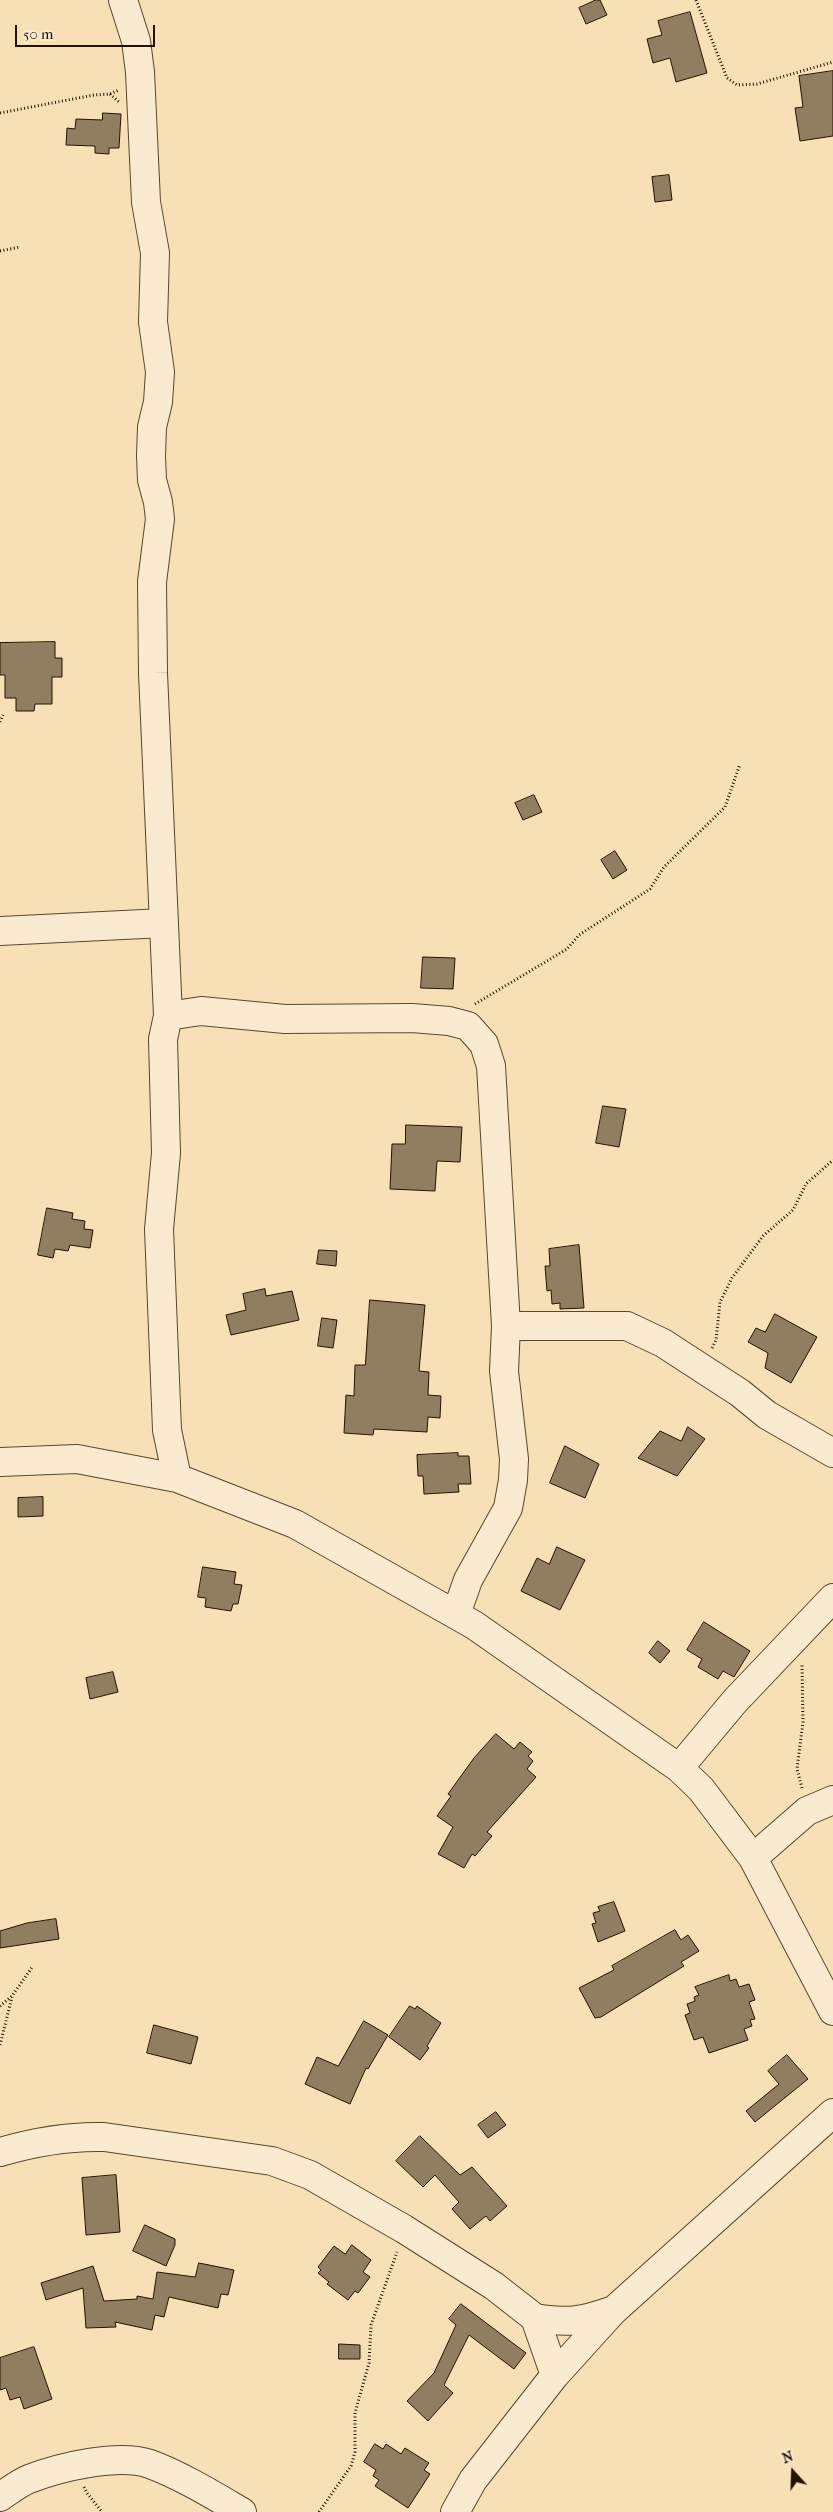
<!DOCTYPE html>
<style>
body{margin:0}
#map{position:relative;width:833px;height:2512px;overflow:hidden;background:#f7e0b6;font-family:"IM FELL French Canon",serif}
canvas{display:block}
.north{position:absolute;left:768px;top:2447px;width:50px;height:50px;-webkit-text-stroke:4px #faebd0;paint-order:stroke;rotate:340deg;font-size:14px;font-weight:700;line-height:20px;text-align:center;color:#231201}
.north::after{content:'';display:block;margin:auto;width:18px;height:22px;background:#231201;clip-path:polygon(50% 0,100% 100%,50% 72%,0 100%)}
.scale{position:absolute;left:15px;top:25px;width:140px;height:22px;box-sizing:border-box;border:2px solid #231201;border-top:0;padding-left:6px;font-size:15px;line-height:18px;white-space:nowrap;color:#231201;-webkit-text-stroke:4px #faebd0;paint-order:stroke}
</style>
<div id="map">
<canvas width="833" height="2512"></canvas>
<div class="north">N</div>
<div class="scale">50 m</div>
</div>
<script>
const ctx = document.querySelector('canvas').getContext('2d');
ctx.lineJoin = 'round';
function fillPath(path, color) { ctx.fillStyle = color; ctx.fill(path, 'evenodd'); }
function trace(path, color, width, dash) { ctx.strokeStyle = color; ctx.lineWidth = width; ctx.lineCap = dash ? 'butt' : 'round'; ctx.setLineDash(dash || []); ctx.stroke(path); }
const building = new Path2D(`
 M596 0H600L607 15 586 24 579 8Z
 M690 12 707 73 676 82 670 58 653 63 647 39 662 35 658 21Z
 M833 71V136L800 141 795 108 803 107 799 76Z
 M103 113 121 114 119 148H109V154L95 153V146L66 145 67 128 75 129 76 119 102 120Z
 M669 175 672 200 655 202 652 177Z
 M55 642V658H62V677H52V704H35L34 711H16V698H5V675H0V643Z
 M534 795 542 812 523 820 515 803Z
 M615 851 627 870 613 879 601 860Z
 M423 957 455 958 453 989 421 988Z
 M603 1106 626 1109 619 1147 596 1143Z
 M406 1125 462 1127 460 1162 437 1161 435 1191 390 1189 392 1144H405Z
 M47 1208 73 1213 72 1219 85 1221 84 1229 93 1230 90 1248 70 1245 68 1251 55 1249 53 1258 38 1255Z
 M579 1245 584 1308 560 1309V1303L552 1304 551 1290 547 1291 545 1266H550L549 1249Z
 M319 1250 337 1251 336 1266 317 1264Z
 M265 1289 266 1296 292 1291 299 1320 231 1335 226 1315 246 1310 243 1294Z
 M370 1300 425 1305 419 1371 429 1372 428 1395 441 1396 440 1418 428 1417 427 1432 374 1429 373 1435 344 1433 346 1395 354 1396 355 1365H365Z
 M775 1314 817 1337 791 1383 765 1368 768 1353 748 1342 756 1328 765 1332Z
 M322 1318 337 1320 333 1348 318 1346Z
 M688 1427 705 1439 677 1476 638 1458 660 1431 681 1441Z
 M565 1446 599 1464 585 1498 550 1483Z
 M458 1453V1456H469L471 1484H458L459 1492 424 1494 423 1476H418L417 1455Z
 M43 1497V1516L18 1517V1498Z
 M557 1547 585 1560 560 1610 521 1591 537 1558 549 1564Z
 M203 1567 236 1572 234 1584 242 1585 238 1604H233L231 1611 205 1607 206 1598 198 1597Z
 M704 1622 750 1651 734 1677 723 1671 718 1679 698 1667 702 1659 687 1650Z
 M658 1641 670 1651 660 1663 649 1653Z
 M113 1672 118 1692 90 1699 86 1678Z
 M496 1734 514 1749 520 1742 532 1752 528 1756 533 1761 527 1769 536 1777 487 1832 492 1836 475 1856 472 1854 464 1868 438 1854 453 1827 437 1816 451 1796 448 1794 474 1758Z
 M614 1902 625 1931 598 1942 592 1924 596 1923 593 1913 600 1911 598 1907Z
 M56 1919 59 1939 0 1948V1931L27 1923Z
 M675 1930 681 1940 688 1935 699 1951 681 1962 684 1966 601 2017 595 2018 579 1988 614 1970 612 1966Z
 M729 1975 730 1981 736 1979 739 1987 749 1984 755 2000 749 2002 755 2019 750 2020 752 2026 744 2029 748 2040 709 2053 703 2037 694 2040 685 2015 690 2013 687 2004 695 2001 694 1997 699 1995 695 1987Z
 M410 2006 415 2009 417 2006 441 2023 427 2046 429 2048 420 2060 389 2037Z
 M364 2021 388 2035 368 2069 366 2068 350 2104 305 2084 317 2057 338 2066Z
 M154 2025 198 2037 191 2064 147 2053Z
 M787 2055 808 2079 755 2122 746 2111 779 2084 768 2071Z
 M496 2112 506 2125 488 2138 478 2125Z
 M420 2136 460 2175 472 2167 507 2206 490 2221 486 2216 470 2229 452 2209 459 2202 435 2175 423 2187 396 2161Z
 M116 2175 120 2232 86 2235 82 2178Z
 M145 2225 175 2239V2245L166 2266 133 2251Z
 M352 2245 371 2260 363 2272 370 2277 358 2293 355 2291 348 2300 327 2284 329 2282 318 2273 321 2270 318 2267 334 2246 345 2254Z
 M199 2263 234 2270 228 2295 221 2294 218 2308 169 2297 164 2317 155 2315 152 2330 115 2322 116 2327 86 2328 83 2288 46 2300 41 2283 93 2266 104 2301 137 2299V2296L153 2299 157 2272 195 2277Z
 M461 2304 526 2353 514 2369 469 2335 444 2385 453 2393 428 2421 407 2401 434 2373 456 2325 449 2319Z
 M339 2344 360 2345V2359H339Z
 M34 2347 52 2399 24 2409 20 2397 10 2400 6 2388 0 2390V2358Z
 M375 2444 383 2449 386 2444 401 2454 405 2448 429 2463 424 2470 430 2474 408 2508 375 2486 379 2480 373 2476 376 2470 364 2462Z`);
fillPath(building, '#917d5f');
trace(building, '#231201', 1);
const minor = new Path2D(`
 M123 0 136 41 140 72 146 202 155 253 153 322 160 372 158 402 152 427 151 456 152 480 158 502 160 519 152 582 153 673 168 1016 163 1039 166 1153 159 1229 167 1430 177 1478
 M0 931 164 923
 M168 1016 201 1011 285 1019 412 1018 449 1021 468 1026 484 1044 491 1066 506 1326 504 1371 514 1459 513 1480 508 1508 468 1580 456 1614
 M506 1326H627L663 1343 740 1393 767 1415 833 1453
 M0 1462 77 1459 177 1478 295 1524 474 1625 679 1768 701 1789 753 1858 833 2011
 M679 1768 735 1701 833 1598
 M753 1858 807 1811 833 1800
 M0 2152C34 2142 68 2136 104 2137L272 2161 310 2175 404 2229 494 2286 535 2318 555 2375
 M535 2318C568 2323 580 2322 611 2311
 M0 2497C9 2491 19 2483 29 2479 60 2467 119 2453 150 2464 182 2476 213 2495 242 2512
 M455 2512 473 2480 555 2375 613 2311 833 2113`);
trace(minor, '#58462e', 30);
trace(new Path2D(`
 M696 0 727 78 737 85 757 84 833 62
 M110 94 119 102
 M0 113 94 95 110 94 119 90
 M0 251 20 247
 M0 722 3 715
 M475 1004 567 949 579 935 650 889 664 867 725 807 740 764
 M712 1348 716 1340 720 1302 732 1278 763 1236 793 1210 806 1184 833 1160
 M802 1788 797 1769 803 1722 802 1664
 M0 2006 12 1996 33 1966
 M0 2045 12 1997
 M84 2487 87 2493 102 2512
 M319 2512 351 2466 355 2452V2413L369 2363 371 2325 397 2252`), '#231201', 3, [1, 2.5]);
trace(minor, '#faebd0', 28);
</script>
